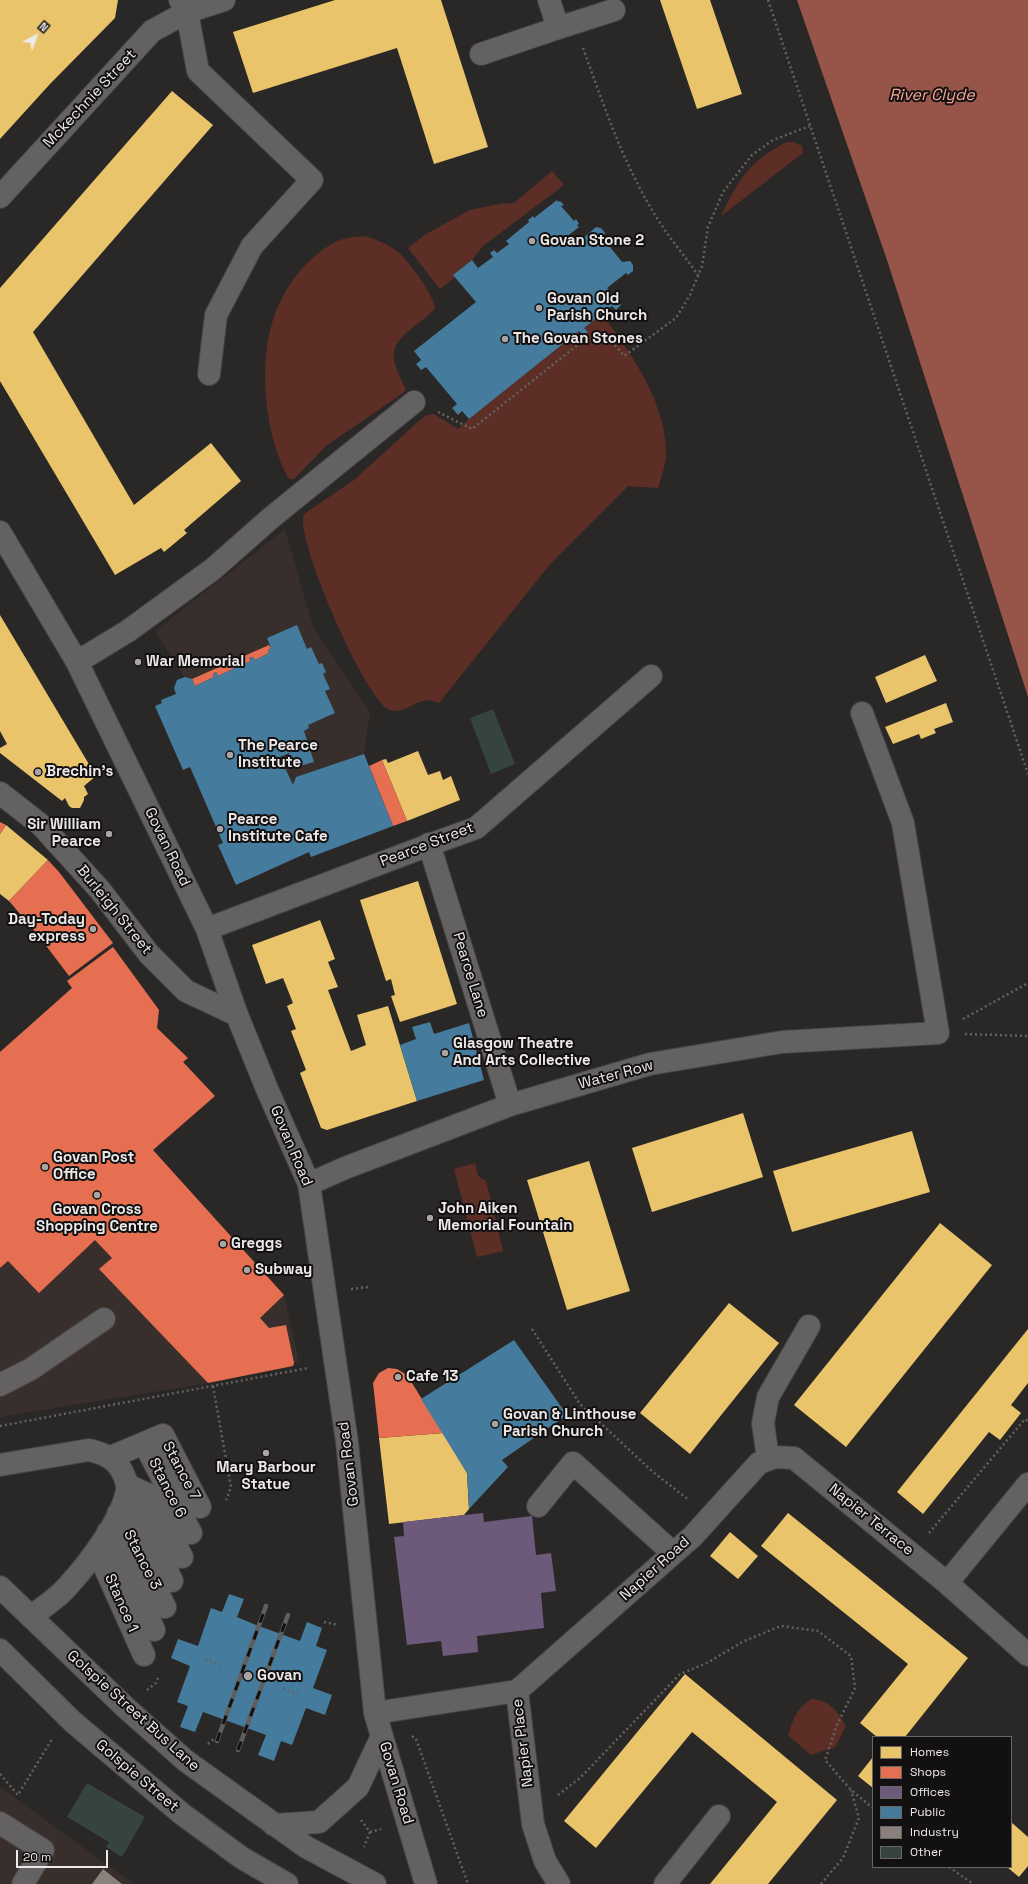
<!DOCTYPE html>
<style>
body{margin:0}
#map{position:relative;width:1028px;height:1884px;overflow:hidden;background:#2a2827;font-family:"Space Grotesk",sans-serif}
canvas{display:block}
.legend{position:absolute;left:872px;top:1736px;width:140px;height:132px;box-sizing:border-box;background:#121010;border:1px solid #696766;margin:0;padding:5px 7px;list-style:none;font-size:12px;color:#ece9e8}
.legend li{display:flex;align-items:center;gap:8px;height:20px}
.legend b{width:20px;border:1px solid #696766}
.north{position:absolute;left:16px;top:16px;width:40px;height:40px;-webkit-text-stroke:3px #121010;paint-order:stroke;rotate:41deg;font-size:11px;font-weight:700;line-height:16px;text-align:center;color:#ece9e8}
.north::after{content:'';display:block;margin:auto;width:14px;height:18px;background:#ece9e8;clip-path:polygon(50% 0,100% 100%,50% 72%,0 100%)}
.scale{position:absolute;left:16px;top:1850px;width:92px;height:18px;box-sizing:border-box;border:2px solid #ece9e8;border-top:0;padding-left:5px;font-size:12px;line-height:14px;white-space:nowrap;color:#ece9e8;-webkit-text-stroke:3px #121010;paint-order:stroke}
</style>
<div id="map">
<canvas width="1028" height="1884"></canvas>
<ul class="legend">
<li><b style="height:11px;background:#e9c46a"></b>Homes</li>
<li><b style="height:11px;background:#e76f51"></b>Shops</li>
<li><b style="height:11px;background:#6d597a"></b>Offices</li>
<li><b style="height:11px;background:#457b9d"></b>Public</li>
<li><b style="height:11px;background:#8a817c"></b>Industry</li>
<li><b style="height:11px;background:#36443f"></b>Other</li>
</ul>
<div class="north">N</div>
<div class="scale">20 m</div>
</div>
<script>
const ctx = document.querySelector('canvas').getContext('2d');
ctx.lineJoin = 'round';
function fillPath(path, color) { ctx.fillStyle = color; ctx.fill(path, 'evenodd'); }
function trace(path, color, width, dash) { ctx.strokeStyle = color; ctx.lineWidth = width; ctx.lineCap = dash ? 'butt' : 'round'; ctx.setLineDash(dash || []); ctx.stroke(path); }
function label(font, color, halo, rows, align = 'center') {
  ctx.font = font + ' "Space Grotesk",sans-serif'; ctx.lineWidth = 4; ctx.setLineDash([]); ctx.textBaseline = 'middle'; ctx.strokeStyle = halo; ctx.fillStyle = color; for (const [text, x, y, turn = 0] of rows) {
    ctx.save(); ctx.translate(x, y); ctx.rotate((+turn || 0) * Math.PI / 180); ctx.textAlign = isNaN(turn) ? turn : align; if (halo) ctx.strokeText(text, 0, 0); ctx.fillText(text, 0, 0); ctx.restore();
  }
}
fillPath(new Path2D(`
 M285 529 313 627 370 713 364 754 393 826 311 857 309 852 236 885 218 845 223 843 190 767 183 770 155 706 162 703 161 700 176 694 174 688 177 680 184 677 155 631Z
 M113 947 159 1010 157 1029 188 1058 184 1063 215 1096 153 1150 284 1295 299 1362 294 1363 293 1366 208 1383 0 1417V1052L72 988 67 981Z
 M0 1787 40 1816 134 1884H0Z`), '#382e2c');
fillPath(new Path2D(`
 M787 142H793L802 146 803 153 721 216C739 180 749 161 787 142Z
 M552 171 564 185 483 246 472 260 453 275 455 277 440 289 408 248 426 234 470 210 500 204 514 203Z
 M366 236C377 240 387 244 397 251 408 260 434 295 435 308 423 324 390 336 394 360 396 370 402 381 406 390L403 393 326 446 294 479H289C265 437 258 366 273 320 283 289 305 258 334 243 343 237 356 237 366 236Z
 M602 314C630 352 666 402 666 452 666 464 662 476 658 488L628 486 551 563 439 703C436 702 431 700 428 700 414 701 401 716 388 709 364 696 294 537 304 514L354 480 420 420 427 415 434 414 458 429 469 419 579 331 583 335 587 332 584 328Z
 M475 1163 478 1176 486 1181 503 1251 477 1257 454 1169Z
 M812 1699C832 1702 836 1710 846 1726L835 1747 811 1755 788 1735C793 1720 797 1707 812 1699Z`), '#5d2e26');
fillPath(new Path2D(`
 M797 0H1028V697L887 260Z`), '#975549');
fillPath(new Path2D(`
 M0 0H118L115 18 50 84 0 139Z
 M335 0H441L488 147 434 164 397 48 253 93 233 32Z
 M660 0H710L742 94 697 109Z
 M172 91 213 125 33 332 134 505 211 443 241 481 184 530 187 533 164 552 161 548 115 575 0 381V288Z
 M0 615 96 776 84 786 88 794 84 797V800L80 808H72L69 806 65 798 62 801 0 753V748L7 744 0 731Z
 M925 655 937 681 886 703 875 677Z
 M946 703 953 722 934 729 936 733 921 739 919 734 893 744 885 727Z
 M418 751 428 775 440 771 443 780 451 776 460 800 407 821 382 760 386 759 388 763Z
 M6 825 48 860 9 901 0 894V834Z
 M418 881 457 1004 400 1022 391 996 395 995 391 979 386 981 360 900Z
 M320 920 335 959 328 962 338 987 328 990 351 1051 366 1045 357 1015 388 1006 417 1101 327 1130 321 1128 300 1073 306 1070 291 1031 296 1029 287 1006 293 1003 283 978 266 984 252 945Z
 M743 1113 763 1177 652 1212 632 1148Z
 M912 1131 930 1192 792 1232 773 1171Z
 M589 1161 630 1291 567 1310 527 1180Z
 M940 1223 992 1265 846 1447 794 1405Z
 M729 1303 779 1343 690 1454 640 1413Z
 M1028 1329V1383L1011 1405 1021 1413 1000 1440 989 1432 923 1514 897 1492Z
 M443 1433 467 1473 469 1509 464 1515 389 1524 379 1438Z
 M788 1513 968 1658 905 1737H877L860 1723 908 1664 761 1546Z
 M730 1532 758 1556 738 1579 710 1556Z
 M685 1674 837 1800 768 1884H710L777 1802 692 1732 596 1848 564 1821Z
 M873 1757V1788L858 1776Z
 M1011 1822 1028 1837V1866L1019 1877 1007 1867H1011Z`), '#e9c46a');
fillPath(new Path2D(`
 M269 645 271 648 268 650 269 653 255 660 253 657 249 658 251 661 237 667 236 664 232 666 233 669 218 676 216 672 213 674 214 677 195 686 192 679Z
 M382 760 407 821 393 826 369 766Z
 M0 822 6 825 0 834Z
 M48 860 59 872 113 943 69 976 38 935 9 901Z
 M113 947 159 1010 157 1028 188 1058 183 1062 215 1096 153 1150 284 1295 260 1318 269 1328 286 1325 294 1363 293 1366 208 1383 99 1269 112 1258 95 1240 39 1293 8 1261 0 1268V1052L72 988 67 981Z
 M388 1368 397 1369 407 1375 443 1433 379 1438 373 1383 379 1373Z`), '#e76f51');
fillPath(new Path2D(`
 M483 1513 484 1522 532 1516 536 1555 551 1553 556 1591 541 1593 544 1628 477 1636 478 1652 443 1656 441 1641 407 1645 394 1537 404 1536 403 1522Z`), '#6d597a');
fillPath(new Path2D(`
 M557 200 558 202 560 201 564 205 561 206 574 221 576 219 579 224 577 225 579 227 565 238 573 247 596 227 601 228 605 233 603 238 622 262 630 261 633 265V271L628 275 626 273 607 288 614 297 618 294 621 299 618 301 621 305 616 310 612 306 584 328 588 332 583 335 579 331 469 419 462 411 458 415 452 408 457 404 426 367 421 370 416 364 421 360 414 351 476 302 453 275 472 260 478 268 493 257 490 253 494 250 497 253 509 244 506 241 529 222 528 220 533 216 534 218Z
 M297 625 307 649 311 647 319 664 322 663 326 672 323 674 330 689 325 691 335 713 308 725 309 728 304 731 314 762 293 768 289 753 280 757 293 785 296 777 364 754 393 826 311 857 309 852 236 885 218 845 223 843 190 767 183 770 155 706 162 703 161 700 176 694 174 688 177 680 185 677 192 679 195 686 214 677 213 674 216 672 218 676 233 669 232 666 236 664 237 667 251 661 249 658 253 657 255 660 269 653 268 650 271 648 267 638Z
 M430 1022 434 1034 469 1023 484 1080 417 1101 400 1045 416 1039 412 1027Z
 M514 1340 567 1415 502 1460 508 1467 469 1509 467 1473 421 1399Z
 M229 1594 244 1599 237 1617 256 1625 300 1641 307 1622 322 1628 316 1646 327 1650 313 1688 332 1695 325 1715 306 1708 292 1745 281 1741 274 1761 258 1755 266 1735 203 1712 195 1732 180 1727 188 1706 177 1702 190 1666 171 1658 178 1639 198 1646 211 1608 222 1612Z`), '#457b9d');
fillPath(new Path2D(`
 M103 1869 122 1884H92Z`), '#8a817c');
fillPath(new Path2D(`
 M493 709 515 764 491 774 470 718Z
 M87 1783 145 1817 122 1857 106 1847 109 1842 67 1817Z`), '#36443f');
const minor = new Path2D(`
 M180 0 187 12 198 71 312 180 252 246 216 315 209 374
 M549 0 558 28 614 10
 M481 54 558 28
 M0 197 152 31 187 12 224 0
 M0 532 77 662 207 929 237 1015 267 1089 309 1184 347 1442 375 1713 426 1884
 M77 662 128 631 213 569 272 517 414 402
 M0 793 41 825 100 890 149 954 186 991 237 1015
 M429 844 510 1105
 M207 929 437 842 476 828 651 676
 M309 1184 345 1168 510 1105 650 1064 782 1042 938 1033 903 823 862 713
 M0 1385 31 1369 104 1319
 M144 1443 191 1533
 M111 1457 163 1435 200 1507
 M768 1459 763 1423 768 1397 809 1326
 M0 1465 89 1450C107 1454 119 1461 125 1478 126 1482 128 1486 127 1490 122 1520 88 1564 68 1586 58 1598 43 1607 31 1617
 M127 1485 151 1496 182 1557
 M127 1490 172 1581
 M538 1506 573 1463 673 1553
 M118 1514 165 1607
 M108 1532 154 1630
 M97 1550 144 1655
 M947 1583 1028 1484
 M0 1587 126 1708 186 1761 306 1847 375 1884
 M0 1650 73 1722 182 1814 242 1858 287 1884
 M517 1691 693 1536 759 1463 776 1457 794 1458 947 1583 1028 1655
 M375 1713 517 1691 533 1824 545 1861 559 1884
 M0 1823 43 1850 23 1884
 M274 1825 319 1822 358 1787 382 1736
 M665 1884 719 1816`);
trace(minor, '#464443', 24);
trace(new Path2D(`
 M768 0 1028 774
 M583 48C604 106 624 166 657 218 669 238 685 256 698 275
 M438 412 472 429 585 339C606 333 611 340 624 356L676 318 690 295 702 266 708 227 723 192 752 155 773 140 810 126
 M963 1019 1028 983
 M965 1034 1028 1036
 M351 1289 368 1287
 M532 1329 580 1404 653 1472 689 1500
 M213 1386 231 1487 226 1500
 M0 1426 308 1368
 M929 1533 1025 1419 1028 1421
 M324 1622 338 1625
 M205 1659 220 1665
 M283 1688 298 1694
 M147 1690 156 1683 158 1678
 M412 1736 416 1739 468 1884
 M208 1744 214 1739
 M0 1774 18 1795 52 1739
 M558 1795 580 1778 680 1674 707 1663 744 1641 781 1626 818 1631 851 1656 855 1688 837 1725 825 1760 851 1790 873 1808
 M361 1820 370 1832 364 1847
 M370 1832 381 1829
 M949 1867 973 1884
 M821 1884 843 1858 859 1818 851 1790`), '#636262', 2.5, [2, 3]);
trace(minor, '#636161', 22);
const rail = new Path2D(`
 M217 1741 266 1606
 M238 1750 288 1615`);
trace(rail, '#615f5e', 4.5);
trace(rail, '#121010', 3, [9]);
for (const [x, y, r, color] of [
 [532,241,4,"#a8a5a4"],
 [539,308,4,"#a8a5a4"],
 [505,339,4,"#a8a5a4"],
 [138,662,4,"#a8a5a4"],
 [230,755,4,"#a8a5a4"],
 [38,772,4,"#a8a5a4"],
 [220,829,4,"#a8a5a4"],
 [109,834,4,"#a8a5a4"],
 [93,929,4,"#a8a5a4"],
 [445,1053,4,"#a8a5a4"],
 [45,1167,4,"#a8a5a4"],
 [97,1195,4,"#a8a5a4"],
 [430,1218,4,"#a8a5a4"],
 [223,1244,4,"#a8a5a4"],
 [247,1270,4,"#a8a5a4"],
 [398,1377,4,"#a8a5a4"],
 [495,1424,4,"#a8a5a4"],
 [266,1453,4,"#a8a5a4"],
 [248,1676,5,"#a8a5a4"]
]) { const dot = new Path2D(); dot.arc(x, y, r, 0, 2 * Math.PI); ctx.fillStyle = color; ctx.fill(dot); trace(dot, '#121010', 1.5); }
label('15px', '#ece9e8', '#121010', [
 ["Mckechnie Street",90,99,-47],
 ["Pearce Street",427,845,-21],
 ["Govan Road",167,847,64],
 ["Burleigh Street",114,910,51],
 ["Pearce Lane",470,975,73],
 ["Water Row",616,1075,-15],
 ["Govan Road",291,1146,67],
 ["Govan Road",349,1464,-97],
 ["Stance 7",181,1471,62],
 ["Stance 6",167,1488,63],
 ["Napier Terrace",871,1520,39],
 ["Stance 3",142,1560,63],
 ["Napier Road",655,1569,-42],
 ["Stance 1",121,1603,66],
 ["Golspie Street Bus Lane",133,1711,42],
 ["Napier Place",523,1743,-97],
 ["Golspie Street",137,1776,40],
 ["Govan Road",396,1783,73]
]);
label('bold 15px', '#ece9e8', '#121010', [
 ["Govan Stone 2",540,241],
 ["Govan Old",547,299],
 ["Parish Church",547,316],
 ["The Govan Stones",513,339],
 ["War Memorial",146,662],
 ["The Pearce",238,746],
 ["Institute",238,763],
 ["Brechin's",46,772],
 ["Pearce",228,820],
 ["Institute Cafe",228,837],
 ["Sir William",101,825,"right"],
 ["Pearce",101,842,"right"],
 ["Day-Today",85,920,"right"],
 ["express",85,937,"right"],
 ["Glasgow Theatre",453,1044],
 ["And Arts Collective",453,1061],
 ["Govan Post",53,1158],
 ["Office",53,1175],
 ["John Aiken",438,1209],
 ["Memorial Fountain",438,1226],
 ["Govan Cross",97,1210,"center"],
 ["Shopping Centre",97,1227,"center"],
 ["Greggs",231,1244],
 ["Subway",255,1270],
 ["Cafe 13",406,1377],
 ["Govan & Linthouse",503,1415],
 ["Parish Church",503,1432],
 ["Mary Barbour",266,1468,"center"],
 ["Statue",266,1485,"center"],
 ["Govan",257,1676]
], 'left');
label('italic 16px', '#faa697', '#121010', [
 ["River Clyde",932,96]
]);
</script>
